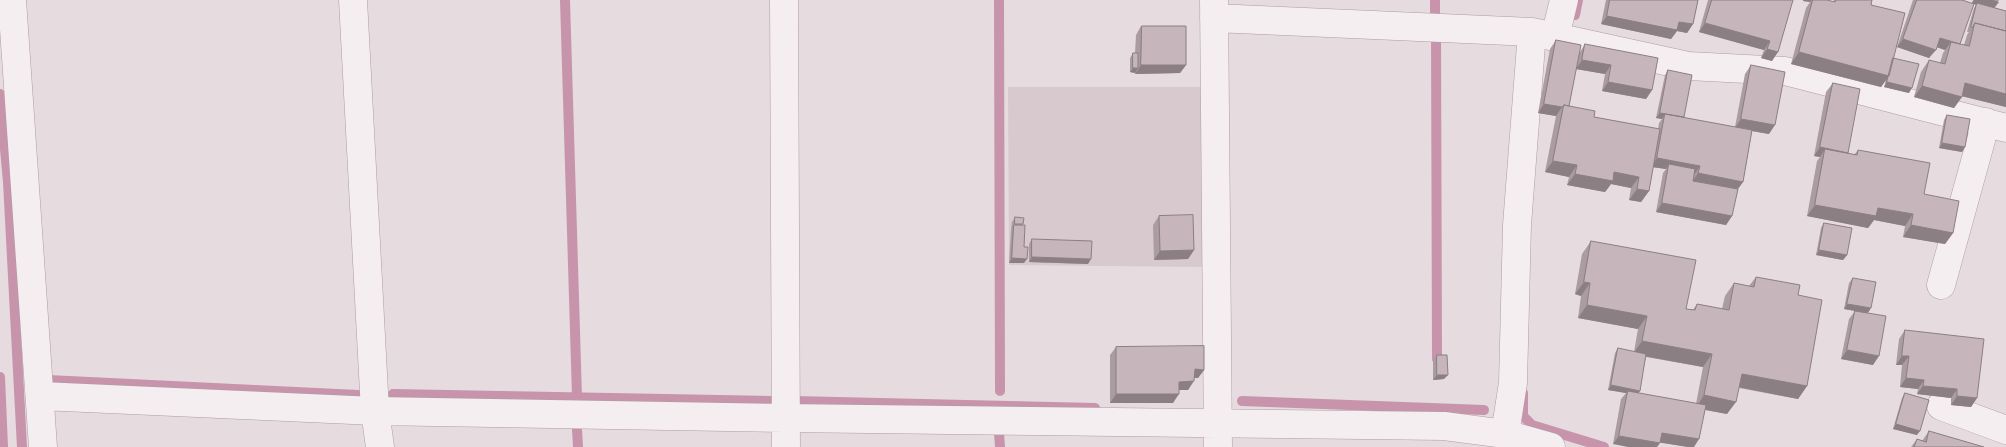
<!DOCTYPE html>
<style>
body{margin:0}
canvas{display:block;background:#e6dbdf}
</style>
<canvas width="2006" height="447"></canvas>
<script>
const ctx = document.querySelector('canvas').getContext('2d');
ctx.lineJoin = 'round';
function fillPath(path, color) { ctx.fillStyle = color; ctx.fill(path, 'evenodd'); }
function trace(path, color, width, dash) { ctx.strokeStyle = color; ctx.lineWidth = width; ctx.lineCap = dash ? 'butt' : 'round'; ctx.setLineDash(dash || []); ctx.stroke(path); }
fillPath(new Path2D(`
 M1008 87H1204L1203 267 1009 265Z`), '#d8c9ce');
trace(new Path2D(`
 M565 0 577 397
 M999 0 1000 391
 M1435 0V14
 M1575 15 1578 0
 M1436 31 1437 359
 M0 94 8 182 22 447
 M0 377 3 447
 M48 380 358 395
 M1523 393V416L1532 425 1604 447
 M393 394 773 401
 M794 401 1095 408
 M1242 401 1484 410
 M577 429 578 447
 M999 433 1000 447`), '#c894ac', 10);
const minor = new Path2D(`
 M12 0 43 447
 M353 0 375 411 380 447
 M784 0 786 447
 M1214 0 1218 447
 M1214 18 1532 32 1555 37 1564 0
 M1555 37 1688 66 1785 71 2006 128
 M1941 285 1986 122
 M41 396 375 411 784 418 1444 426 1505 434 1551 447
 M1941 406 2006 430
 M1505 434 1513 383 1517 225 1532 32`);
trace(minor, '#ac9da2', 29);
trace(minor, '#f4eef0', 28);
fillPath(new Path2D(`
 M1606 0H1698L1693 24 1687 33 1677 31 1671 39 1601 24Z
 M1708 0H1793L1772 61 1761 58 1764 50 1699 32Z
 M1803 0H1827L1833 2 1834 0H1872L1871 5 1909 93 1884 87 1886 80 1881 87 1791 64 1806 8 1810 2 1803 1Z
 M1913 0H1962L1960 44 1964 45 1967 35 1969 32H1967L1974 8 1976 5 1972 3 1973 0H1999L1994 8 2006 11V107L1962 96 1954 108 1914 97 1921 72 1929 60 1940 63 1943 53 1945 50 1936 47 1929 58 1897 47Z
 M1141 26 1186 65 1180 73 1135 74V72V73L1130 72V58L1133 53H1135L1136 35Z
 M1556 40 1580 52 1585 44 1652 90 1646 99 1602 91 1605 74 1576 69 1569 106 1594 117 1658 129 1659 123 1662 119 1656 118 1665 75 1668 70 1684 118 1735 127 1745 74 1751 65 1769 134 1752 131 1743 182 1738 189 1732 216 1726 225 1656 212 1663 173 1666 169 1653 167 1649 191 1641 202 1629 200 1631 188 1611 184 1605 192 1567 185 1569 177 1545 172 1556 116 1538 113 1550 49Z
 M1833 83 1847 154 1854 155 1858 150 1924 194 1953 233 1945 244 1903 237 1905 226 1874 220 1868 228 1807 216 1817 161 1820 157 1814 156 1826 92Z
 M1947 115 1965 147 1962 152 1939 148 1944 120Z
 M1159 216 1194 250 1188 259 1154 260 1153 225Z
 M1015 217 1023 225 1024 263H1009L1011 230 1012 222Z
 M1824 223 1847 255 1843 260 1816 255 1821 228Z
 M1032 239 1088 264 1029 262V244Z
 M1591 241 1686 309 1693 310 1697 304 1722 309 1725 296 1734 283 1749 286 1756 277 1798 295 1807 386 1798 399 1739 388 1727 414 1705 410 1694 447H1688L1660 442 1613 444 1621 399 1626 393 1608 390 1615 353 1618 348 1634 352 1638 329 1578 318 1581 296 1575 294 1582 254ZM1646 357 1703 367 1696 404 1638 393Z
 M1853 278 1868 313 1873 365 1841 359 1849 319 1855 311 1844 309 1849 283Z
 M1905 330 1977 398 1971 407 1951 405V398L1917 394 1918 389 1900 387 1902 365H1896L1899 339Z
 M1116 347 1204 370 1198 378H1194L1188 390H1179L1173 403H1110V355Z
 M1437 355 1444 379 1433 380V360Z
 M1905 393 1917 435 1893 429 1902 398Z
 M1929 431 1984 447H1911L1917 439 1922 441Z`), '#aa9ca1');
fillPath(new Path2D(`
 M1803 0H1812L1810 2 1803 1Z
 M1974 0H1993L1999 2 1992 11 1972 3Z
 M1607 16 1679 22 1693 24 1687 33 1677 31 1671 39 1601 24Z
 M1705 23 1770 41 1764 50 1699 32Z
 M1940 38 1960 44 1951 42 1945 50 1934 46Z
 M1903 39 1936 50 1929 58 1897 47Z
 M1767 49 1778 52 1772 61 1761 58Z
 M1799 52 1889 76 1881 87 1791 64Z
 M1582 60 1611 65 1605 74 1576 69Z
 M1141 65H1186L1180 73 1135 74Z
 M1133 68H1138L1135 73 1130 72Z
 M1608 82 1652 90 1646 99 1602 91Z
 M1887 82 1912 88 1909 93 1884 87Z
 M1965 83 2006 94V107L1957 95Z
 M1922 86 1962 97 1954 108 1914 97Z
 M1544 104 1562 107 1556 116 1538 113Z
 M1660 113 1684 117 1665 114 1662 119 1656 118Z
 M1741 119 1775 125 1769 134 1735 128Z
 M1942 143 1965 147 1962 152 1939 148Z
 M1820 147 1848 153 1842 161 1825 149 1820 157 1814 156Z
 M1657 158 1700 166 1694 175 1669 164 1666 169 1651 167Z
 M1553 161 1577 165 1569 177 1545 172Z
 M1614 172 1639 177 1631 188 1611 184 1605 192 1567 185 1575 174Z
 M1698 173 1743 182 1737 190 1692 182Z
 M1637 189 1649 191 1641 202 1629 200Z
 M1662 203 1732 216 1726 225 1656 212Z
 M1815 205 1878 208 1913 214 1905 226 1874 220 1868 228 1807 216Z
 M1911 225 1953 233 1945 244 1903 237Z
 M1194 250 1188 259 1154 260 1160 251Z
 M1819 250 1847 255 1843 260 1816 255Z
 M1032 257 1091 259 1088 264 1029 262Z
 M1012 258 1027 259 1024 263H1009Z
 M1584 282 1590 283 1581 296 1575 294Z
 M1847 304 1871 308 1868 313 1844 309Z
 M1587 305 1647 316 1638 329 1578 318Z
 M1642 341 1712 354 1703 367 1633 354Z
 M1847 350 1879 356 1873 365 1841 359Z
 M1902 356H1909L1902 365H1896Z
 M1195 369 1204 370 1198 378H1189Z
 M1742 374 1807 386 1798 399 1733 386Z
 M1437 375H1448L1444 379 1433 380Z
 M1906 378 1924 380 1918 389 1900 387Z
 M1194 381 1188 390H1173L1179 382Z
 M1611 385 1640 391 1637 395 1628 391 1626 393 1608 390Z
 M1923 386 1957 389 1951 398 1917 394Z
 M1116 394H1179L1173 403H1110Z
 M1704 395 1736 402 1727 414 1696 408Z
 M1957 396 1977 398 1971 407 1951 405Z
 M1896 424 1920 431 1917 435 1893 429Z
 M1662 433 1699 439 1694 447H1688L1656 442Z
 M1619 436 1660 443 1657 447H1628L1613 444Z`), '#8b7f83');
const building = new Path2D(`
 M1610 0H1698L1693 24 1679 22 1677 30 1607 16Z
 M1712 0H1793L1778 52 1767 49 1770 41 1705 23Z
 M1813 0H1827L1835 2 1836 0H1872L1871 5 1905 13 1889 76 1799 52Z
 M1917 0H1962L1974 4 1960 44 1940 38 1936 50 1903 39Z
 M1977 3 2006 11V31L1975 23 1972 28 1971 27Z
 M1975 23 2006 31V94L1965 83 1962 97 1922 86 1929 60 1945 64 1951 42 1969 46Z
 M1142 26H1186V65H1141Z
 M1556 40 1581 45 1569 106 1564 105 1562 107 1544 104Z
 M1585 44 1658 58 1652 90 1608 82 1611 65 1582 60Z
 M1133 53H1138V68H1133Z
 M1893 58 1919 64 1912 88 1887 82Z
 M1751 65 1785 72 1775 125 1741 119Z
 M1668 70 1692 75 1684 117 1660 113Z
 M1833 83 1860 89 1848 153 1820 147Z
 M1564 105 1595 111 1594 117 1660 129 1649 191 1637 189 1639 177 1614 172 1613 181 1575 174 1577 165 1553 161Z
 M1665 114 1752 130 1743 182 1698 173 1700 166 1657 158Z
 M1947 115 1970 119 1965 147 1942 143Z
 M1825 149 1857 155 1858 150 1930 163 1924 194 1959 201 1953 233 1911 225 1913 214 1878 208 1876 216 1815 205Z
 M1669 164 1695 169 1693 181 1738 189 1732 216 1662 203Z
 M1193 215 1194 250 1160 251 1159 216Z
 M1015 217 1024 218 1023 224H1015Z
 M1824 223 1852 228 1847 255 1819 250Z
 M1014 225H1025L1024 247H1028L1027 259 1012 258Z
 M1032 239 1092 241 1091 259 1032 257Z
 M1591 241 1696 260 1686 309 1695 310 1697 304 1729 310 1734 283 1754 287 1756 277 1800 285 1798 295 1822 300 1807 386 1742 374 1736 402 1704 395 1712 354 1642 341 1647 316 1587 305 1590 283 1584 282Z
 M1853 278 1876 282 1871 308 1847 304Z
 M1855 311 1886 316 1879 356 1847 350Z
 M1905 330 1984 339 1977 398 1957 396V389L1923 386 1924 380 1906 378 1909 356H1902Z
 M1204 346V370L1195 369 1194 381 1179 382V394H1116V347Z
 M1618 348 1646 354 1640 391 1611 385Z
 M1437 355H1447L1448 375H1437Z
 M1628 391 1706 405 1699 439 1662 433 1660 443 1619 436Z
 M1905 393 1929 400 1920 431 1896 424Z
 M1929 431 1984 447H1914L1917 439 1926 442Z`);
fillPath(building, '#c6b5bb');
trace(building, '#8b7f83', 1);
</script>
